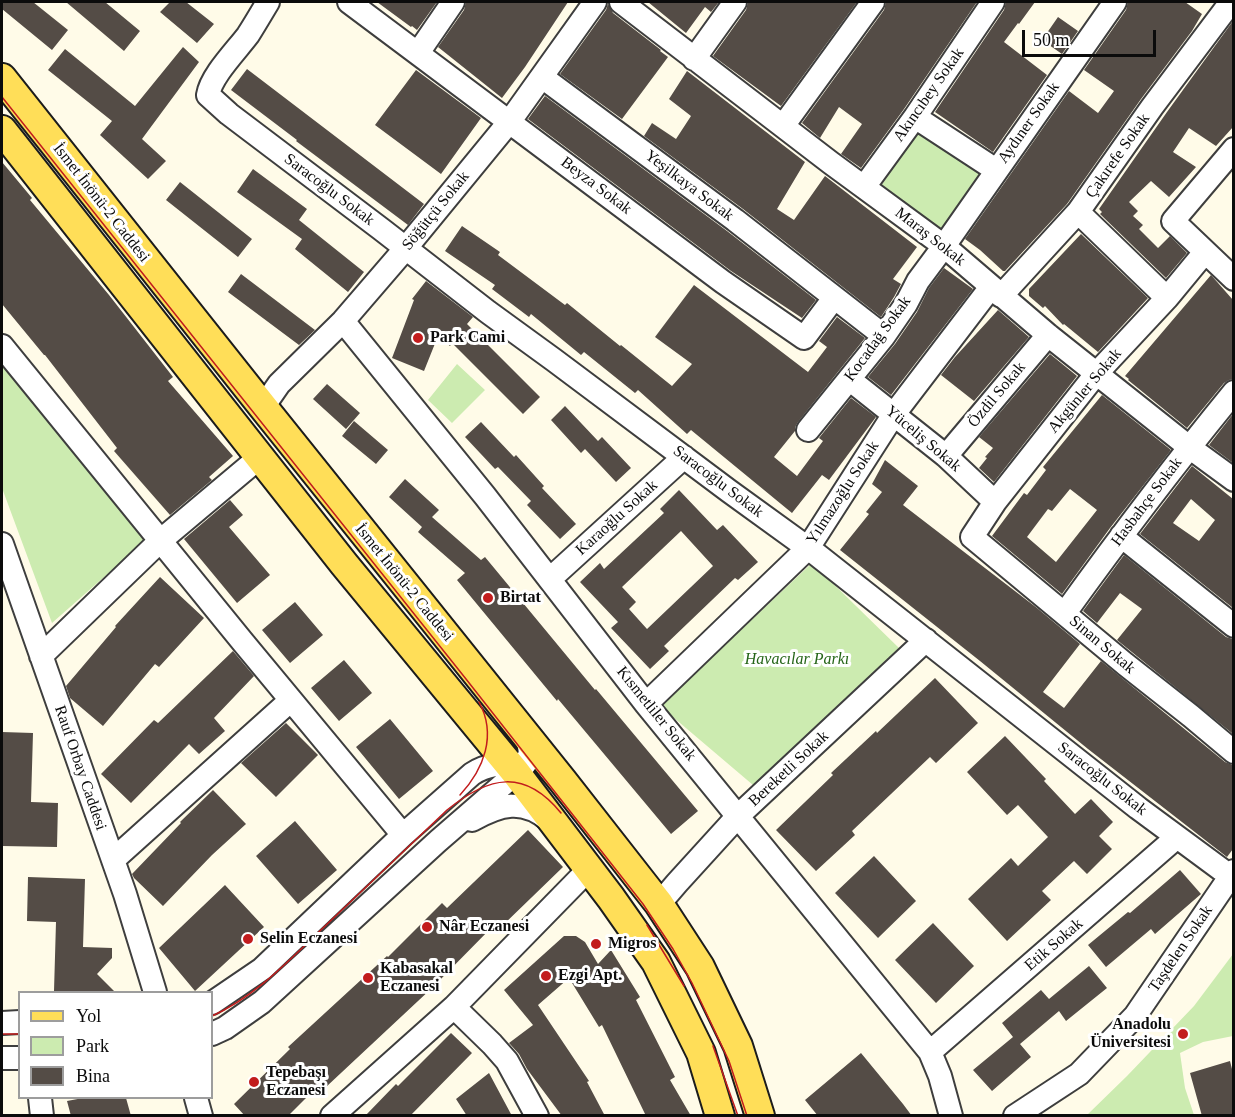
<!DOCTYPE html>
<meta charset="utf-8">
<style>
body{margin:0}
#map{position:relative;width:1235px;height:1117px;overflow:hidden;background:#fffbe8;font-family:Georgia,serif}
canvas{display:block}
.frame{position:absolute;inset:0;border:3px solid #0b0b0b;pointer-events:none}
.legend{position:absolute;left:18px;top:991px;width:195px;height:108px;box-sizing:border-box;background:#fff;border:2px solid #9d9d9d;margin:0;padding:8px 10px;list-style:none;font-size:18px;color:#0b0b0b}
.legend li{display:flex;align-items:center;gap:12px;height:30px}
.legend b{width:30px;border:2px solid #9d9d9d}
.scale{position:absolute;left:1022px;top:30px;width:134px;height:27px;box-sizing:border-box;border:3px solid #0b0b0b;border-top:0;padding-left:8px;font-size:18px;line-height:21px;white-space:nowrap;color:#0b0b0b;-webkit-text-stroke:4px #fff;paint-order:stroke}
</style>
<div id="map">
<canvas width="1235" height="1117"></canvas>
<div class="frame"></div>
<ul class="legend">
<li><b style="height:8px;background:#ffde58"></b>Yol</li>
<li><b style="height:16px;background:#ccebb0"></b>Park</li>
<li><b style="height:16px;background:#544c46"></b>Bina</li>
</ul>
<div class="scale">50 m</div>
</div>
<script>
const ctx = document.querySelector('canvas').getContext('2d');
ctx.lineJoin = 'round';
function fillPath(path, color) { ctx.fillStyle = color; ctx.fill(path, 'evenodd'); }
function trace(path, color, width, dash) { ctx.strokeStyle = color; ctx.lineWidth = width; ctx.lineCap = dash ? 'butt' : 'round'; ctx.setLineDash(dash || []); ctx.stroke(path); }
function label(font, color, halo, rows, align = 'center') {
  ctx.font = font + ' Georgia,serif'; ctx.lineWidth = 6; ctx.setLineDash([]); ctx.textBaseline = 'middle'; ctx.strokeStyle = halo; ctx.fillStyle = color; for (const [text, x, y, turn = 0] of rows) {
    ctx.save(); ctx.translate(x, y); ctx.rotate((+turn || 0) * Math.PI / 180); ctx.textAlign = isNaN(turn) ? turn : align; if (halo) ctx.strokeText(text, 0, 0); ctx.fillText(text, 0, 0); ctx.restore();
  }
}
fillPath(new Path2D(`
 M920 128 986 169 937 235 879 189Z
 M2 362 146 540 52 623 2 488Z
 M457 364 485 390 452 423 428 400Z
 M812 563 899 648 753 785 660 706Z
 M1233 954V1036L1203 1042 1180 1053 1185 1088 1194 1115H1087L1127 1076 1194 1006Z`), '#ccebb0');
fillPath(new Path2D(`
 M2 2H33L68 30 52 50 2 9Z
 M66 2H105L140 31 124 51Z
 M170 2H186L214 24 197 43 160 12Z
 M377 2H437L417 30 412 26 411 27Z
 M466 2H568L525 67 502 98 438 47 464 10Z
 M648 2H719L711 12 705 7 686 33Z
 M748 2H857L781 106 713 56 746 10Z
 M886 2H977L904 109 861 168 841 154 862 124 839 107 820 138 802 123 884 10Z
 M1006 2H1035L1019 24 1018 23 1004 42 1047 75 993 152 935 112 1004 10Z
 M1128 2H1185L1202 14 1192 31 1141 99 1067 204 1005 271H1003L980 250 965 239 1069 91 1098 113 1114 91 1084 70 1126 10Z
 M608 4 613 13 661 50 660 51 668 57 622 119 560 74 606 10Z
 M1058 17 1078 31 1062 54 1042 40Z
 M1233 21V127L1216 146 1189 128 1173 152 1196 167 1169 197 1151 181 1129 202 1138 211 1133 216 1143 225 1139 229 1158 248 1170 236 1187 253 1166 278 1100 214 1102 212 1099 209 1167 112Z
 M183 47 199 62 142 139 166 161 148 179 100 135 112 121 48 70 65 49 135 106Z
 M247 69 424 204 408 225 296 141 297 140 231 90Z
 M416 70 481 118 441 174 375 125Z
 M687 71 805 162 777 209 794 220 825 176 917 247 893 279 901 284 894 297 881 317 743 209 644 136 652 123 676 139 691 116 669 99Z
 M545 96 727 231 816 300 802 318 731 271 528 119Z
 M2 162 32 198 30 200 109 295 173 377 168 381 233 456 209 477 212 480 170 515 114 451 117 448 45 355H44L2 304Z
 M253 169 307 209 299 220 364 272 348 292 295 249 302 239 237 192Z
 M180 182 252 239 238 257 166 200Z
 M462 226 500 252 498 255 565 305 567 303 620 346 621 345 672 386 692 364 655 337 694 285 808 372 827 347 819 341 837 317 865 338 798 422 795 427V431L774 457 797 476 823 441 819 438 851 398 876 417 829 480 822 475 792 513 691 430 687 434 638 390 635 393 584 352 581 355 531 314 529 317 492 289 495 285 445 251Z
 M1081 234 1148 298 1098 352 1064 324 1063 325 1045 306 1043 308 1029 296V289Z
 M944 268 973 289 891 395 868 377 895 344 917 312 929 288Z
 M241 274 315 330 314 331 299 345 228 292Z
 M1211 275 1233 300V379L1229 380 1224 383 1187 428 1128 380 1129 379 1125 376Z
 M426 281 473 317 467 324 540 397 523 414 452 343 450 346 438 336 424 371 392 358 414 300 412 299Z
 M998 310 1029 337 974 401 941 375 955 357Z
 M1050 354 1077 376 994 482 979 468 987 458 985 457 993 448 979 437Z
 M327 384 360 413 346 429 313 399Z
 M1102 395 1171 450 1110 528 1062 594 992 536 1024 493 1027 495 1046 470 1043 467ZM1070 489 1097 510 1056 562 1027 537 1048 509 1052 511Z
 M565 406 598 441 602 437 631 468 616 482 585 449 581 453 551 420Z
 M1233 414V463L1209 445Z
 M354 421 388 450 376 464 342 436Z
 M481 422 514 457 516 455 544 486 542 488 576 524 560 539 527 505 531 501 498 467 495 469 465 437Z
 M885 460 918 486 903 505 1037 608 1080 644 1043 692 1064 708 1101 661 1225 762 1233 765V849L1227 857 1088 749 980 661 840 550 869 514 866 512 882 492 872 484Z
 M1192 466 1233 499V608L1140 534ZM1191 499 1215 520 1199 541 1173 523Z
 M405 479 439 510 432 517 481 560 485 557 595 690 596 689 698 811 671 834 558 699 557 701 457 580 465 573 418 532 422 527 389 497Z
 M679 490 717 530 723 525 758 562 738 580 735 578 664 646 669 651 650 669 611 628 618 622 580 582 600 563 604 569 664 513 660 509ZM681 531 713 566 647 629 629 609 636 602 622 587Z
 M230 500 243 515 229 527 270 575 237 603 184 539Z
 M1124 555 1226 637 1233 639V734L1117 640 1142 609 1120 593 1097 623 1083 611Z
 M160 577 204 618 159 667 155 664 103 726 70 698 66 686 116 627 115 626Z
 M295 602 323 635 290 663 262 630Z
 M233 651 254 676 214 718 225 731 199 754 189 744 131 803 101 774 154 720 158 723Z
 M344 660 372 693 339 721 311 688Z
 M935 678 978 723 936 763 930 757 852 831 855 835 816 871 776 830 833 775 831 773 876 731 877 733Z
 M390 719 433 771 399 799 356 747Z
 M286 723 318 755 276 797 241 763Z
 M2 732 33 733 31 802 58 803 57 847 2 846Z
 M1005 736 1046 779 1044 781 1075 814 1091 799 1113 822 1099 836 1112 849 1087 874 1074 861 1042 891 1051 900 1007 941 968 899 1011 858 1018 866 1048 837 1018 805 1007 815 967 772Z
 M213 790 246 824 212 855 163 906 134 878 132 874 181 823 180 822Z
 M295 821 337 870 298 904 256 856Z
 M528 830 563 867 500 928 496 923 433 987 326 1087 321 1083 288 1116H245L234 1104 290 1049 288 1047 387 956 388 957 442 903 447 908Z
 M874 856 916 901 878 938 835 893Z
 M1180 870 1201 894 1155 934 1151 929 1106 967 1088 945 1128 912 1130 913Z
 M28 877 85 879 83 947 112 948V958L97 974 116 993 54 991 56 922 27 921Z
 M225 885 264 927 195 991 159 948Z
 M933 923 974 966 936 1003 895 960Z
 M564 936H576L585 942 598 964 611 950 640 997 636 1000 675 1077 670 1080 691 1116H646L602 1025 599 1027 569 978 538 1005 589 1081 587 1082 605 1116H562L527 1069 519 1054 509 1043 533 1025 504 990Z
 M1089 966 1107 988 1066 1021 1059 1011 1020 1044 1031 1057 992 1091 973 1070 1013 1037 1002 1023 1041 990 1049 999Z
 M451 1033 472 1053 410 1116H365L396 1084 398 1086Z
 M861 1053 903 1104 912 1116H818L805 1100Z
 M1230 1061 1233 1073V1116H1202L1190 1073Z
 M489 1073 512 1116H467L456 1099Z
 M83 1098H126L131 1116H71L67 1101Z`), '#544c46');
const minor = new Path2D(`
 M268 2C262 12 255 24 248 35 236 51 211 76 208 95L229 114 381 229 488 312 554 360 729 491 816 554 1138 808 1230 876
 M349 2 723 282 804 338 834 298
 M621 2 831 163 944 246 1048 335 1189 447 1234 480
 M418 53 453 2
 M694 59 735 2
 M542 77 735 220 884 336
 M915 117 996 170
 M783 126 873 2
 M1234 149 1173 221 1234 279
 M864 187 915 117 993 2
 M1078 212 1167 298
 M1205 252 1167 298 1096 374 995 502 972 537 1125 664 1191 716 1234 752
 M1001 296 1078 212 1152 107 1231 2
 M343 321 485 496 646 704 930 1052 940 1076 951 1116
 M2 346 242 641 403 835
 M849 379 946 456 995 502
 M263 407 279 384 343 321 405 249 510 121 595 2
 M808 430 884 336 906 304 918 281 944 246 1115 2
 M946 456 1048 335
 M1121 536 1234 626
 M2 544 125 894 155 992
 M550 579 684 457
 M1065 613C1119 538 1175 464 1234 392
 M41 656 160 541 260 457
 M646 704 808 548 894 414 991 287
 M472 820C500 804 523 798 549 820
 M113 860 291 700
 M659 904 677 883 738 816 926 640
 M212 1003 262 969 403 835 472 774C487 764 503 763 521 764
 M454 1007 492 1044 507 1061 537 1116
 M2 1023 20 1022
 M212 1034 225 1028 262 1002 438 841 521 769C533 756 531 748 524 733
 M930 1052 1177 837
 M2 1058H20
 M40 1098 42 1116
 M196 1098 201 1116
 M332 1116 454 1007 589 869
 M1015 1116 1079 1074 1135 1016 1234 871`);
const major = new Path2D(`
 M2 78 263 407 562 780 659 904 700 967 738 1046 760 1116
 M2 130 344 564 516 773 611 898 656 962 701 1053 720 1116`);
trace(minor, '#3e3e3e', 26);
trace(major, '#1c1c1c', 32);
trace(minor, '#fff', 22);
trace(major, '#ffde58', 28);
trace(new Path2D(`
 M2 97 466 679 643 904 673 949 692 983 729 1061 747 1116
 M460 795C484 769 497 735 479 702
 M647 925 684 986
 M212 1016C255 997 289 960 323 928 364 889 406 849 447 810 489 776 524 768 561 813
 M2 1034H20
 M713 1046 738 1116`), '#c21c1d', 1.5);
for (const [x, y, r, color] of [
 [418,338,6,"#c21c1d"],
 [488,598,6,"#c21c1d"],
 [427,927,6,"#c21c1d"],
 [248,939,6,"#c21c1d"],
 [596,944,6,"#c21c1d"],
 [546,976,6,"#c21c1d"],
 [368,978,6,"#c21c1d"],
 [1183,1034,6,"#c21c1d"],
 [254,1082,6,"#c21c1d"]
]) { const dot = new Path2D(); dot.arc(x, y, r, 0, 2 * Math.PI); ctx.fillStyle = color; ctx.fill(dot); trace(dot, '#fff', 2); }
label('16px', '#0b0b0b', '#fff', [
 ["Akıncıbey Sokak",929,95,-55],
 ["Aydıner Sokak",1029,123,-55],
 ["Çakırefe Sokak",1118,156,-55],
 ["Beyza Sokak",596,186,37],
 ["Yeşilkaya Sokak",689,186,37],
 ["Saracoğlu Sokak",329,190,37],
 ["İsmet İnönü-2 Caddesi",101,203,52],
 ["Söğütçü Sokak",436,211,-51],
 ["Maraş Sokak",930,237,38],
 ["Kocadağ Sokak",878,339,-54],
 ["Akgünler Sokak",1085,391,-50],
 ["Özdil Sokak",997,395,-50],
 ["Yüceliş Sokak",923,439,40],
 ["Saracoğlu Sokak",718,482,37],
 ["Yılmazoğlu Sokak",843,493,-57],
 ["Hasbahçe Sokak",1147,502,-53],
 ["Karaoğlu Sokak",617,518,-42],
 ["İsmet İnönü-2 Caddesi",404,583,51],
 ["Sinan Sokak",1102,645,40],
 ["Kısmetliler Sokak",656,714,51],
 ["Rauf Orbay Caddesi",80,768,71],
 ["Bereketli Sokak",789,769,-43],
 ["Saracoğlu Sokak",1102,779,38],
 ["Etik Sokak",1054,945,-41],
 ["Taşdelen Sokak",1181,949,-56]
]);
label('bold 16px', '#0b0b0b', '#fff', [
 ["Park Cami",430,338],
 ["Birtat",500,598],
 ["Nâr Eczanesi",439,927],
 ["Selin Eczanesi",260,939],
 ["Migros",608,944],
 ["Kabasakal",380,969],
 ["Eczanesi",380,987],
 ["Ezgi Apt.",558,976],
 ["Anadolu",1171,1025,"right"],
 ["Üniversitesi",1171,1043,"right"],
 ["Tepebaşı",266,1073],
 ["Eczanesi",266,1091]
], 'left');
label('italic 16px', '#256518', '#fff', [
 ["Havacılar Parkı",797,660]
]);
</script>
